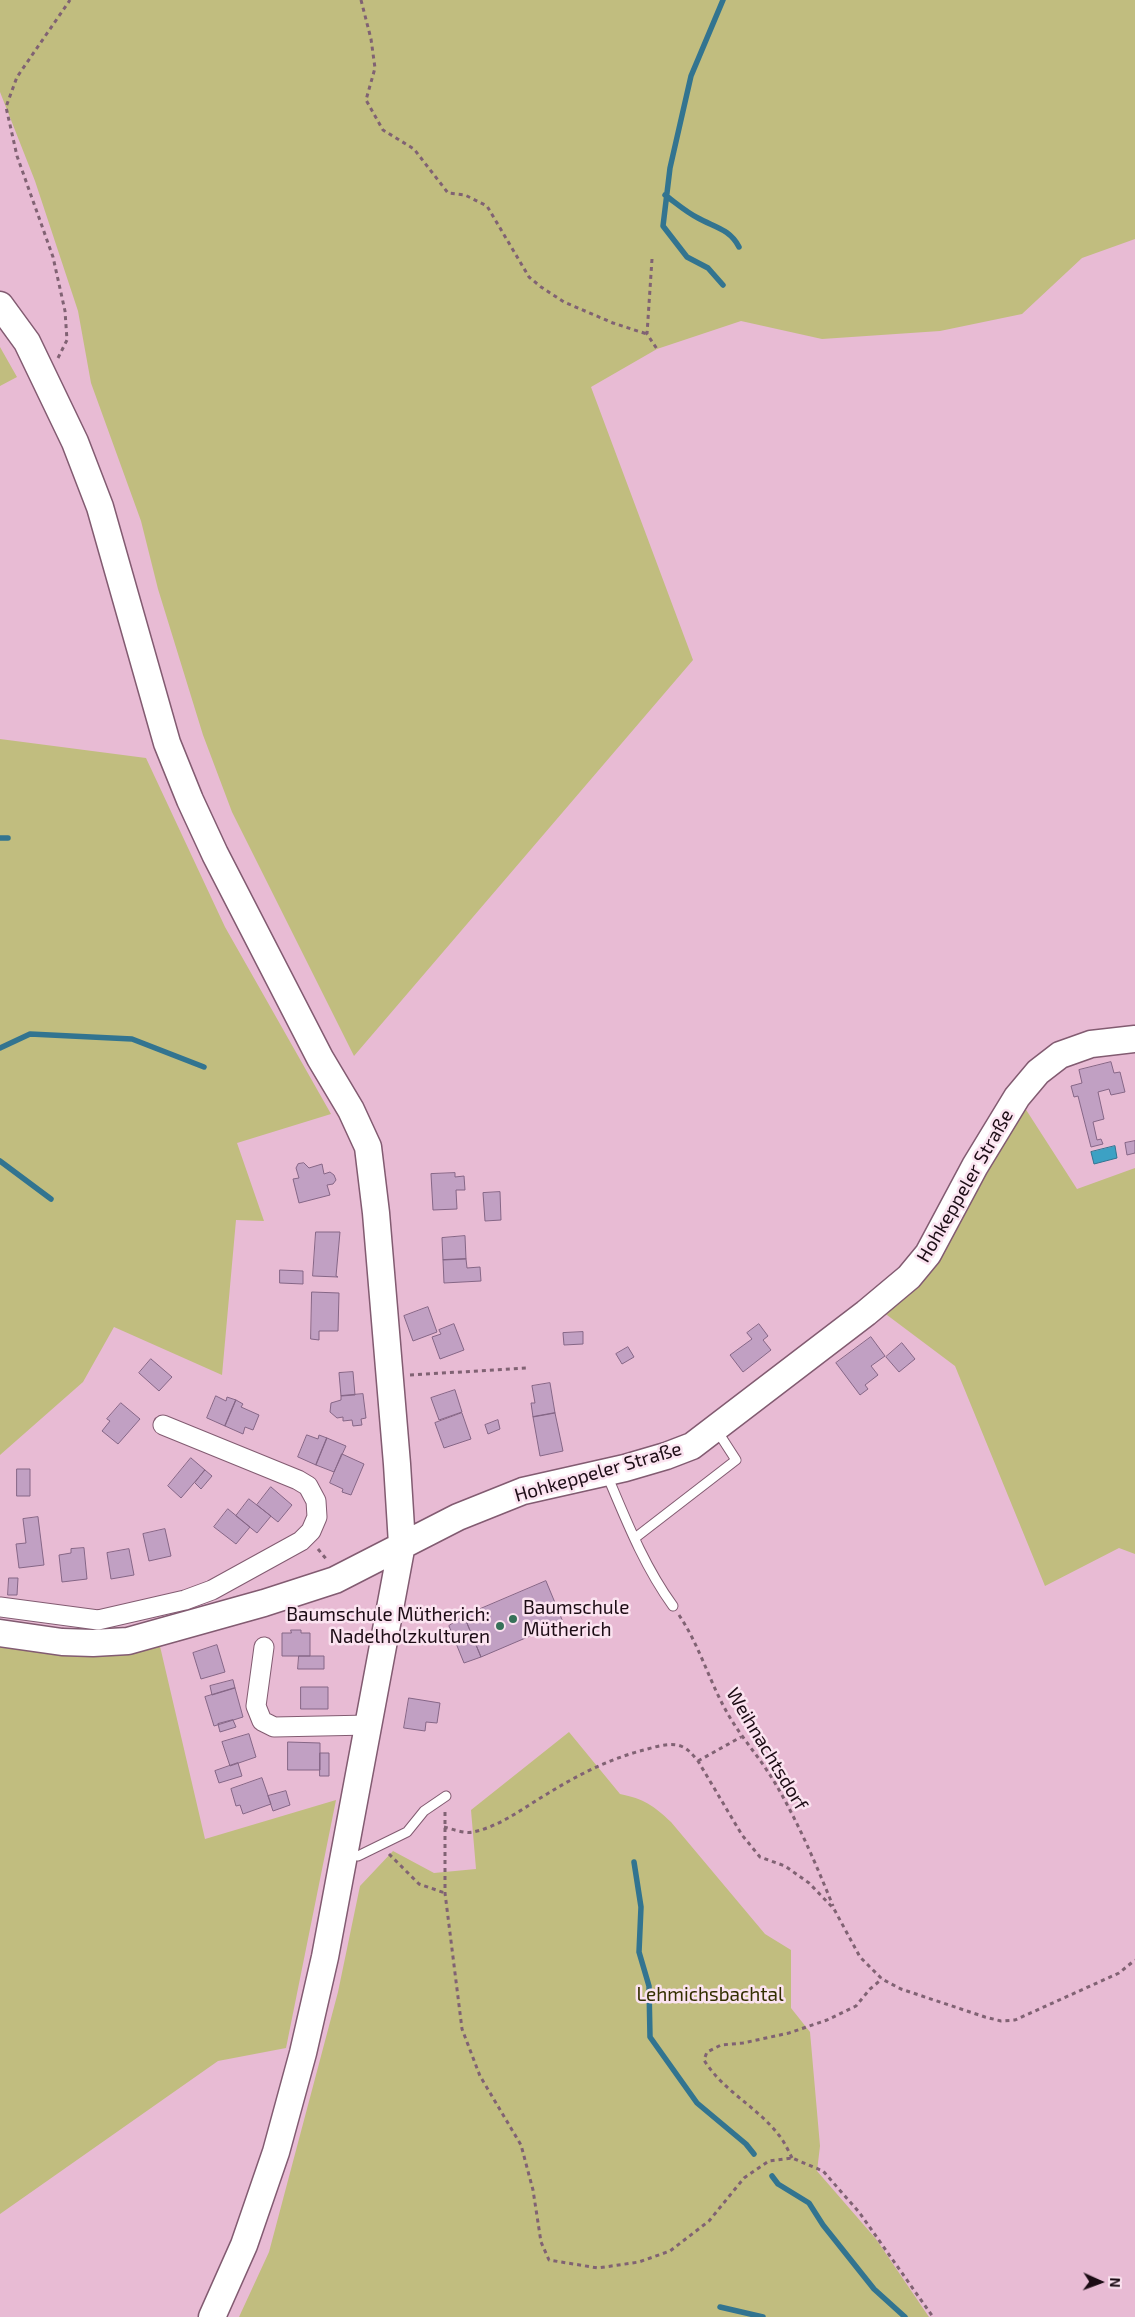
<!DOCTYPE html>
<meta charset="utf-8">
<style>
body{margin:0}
#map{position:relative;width:1135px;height:2317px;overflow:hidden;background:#e8bbd4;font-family:"Exo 2",sans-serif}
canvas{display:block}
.north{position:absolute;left:1075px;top:2257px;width:50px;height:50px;-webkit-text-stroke:4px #fbe3f0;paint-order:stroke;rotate:92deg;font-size:14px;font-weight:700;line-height:20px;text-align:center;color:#1c0c15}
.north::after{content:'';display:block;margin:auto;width:18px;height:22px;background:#1c0c15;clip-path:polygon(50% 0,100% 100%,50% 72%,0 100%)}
</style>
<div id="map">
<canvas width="1135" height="2317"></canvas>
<div class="north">N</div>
</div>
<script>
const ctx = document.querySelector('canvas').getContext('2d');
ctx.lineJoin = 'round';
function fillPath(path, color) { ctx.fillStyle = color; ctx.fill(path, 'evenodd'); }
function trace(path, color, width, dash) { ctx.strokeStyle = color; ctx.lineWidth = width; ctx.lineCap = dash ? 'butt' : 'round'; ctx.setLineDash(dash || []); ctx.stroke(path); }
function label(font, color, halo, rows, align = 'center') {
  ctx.font = font + ' "Exo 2",sans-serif'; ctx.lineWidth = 5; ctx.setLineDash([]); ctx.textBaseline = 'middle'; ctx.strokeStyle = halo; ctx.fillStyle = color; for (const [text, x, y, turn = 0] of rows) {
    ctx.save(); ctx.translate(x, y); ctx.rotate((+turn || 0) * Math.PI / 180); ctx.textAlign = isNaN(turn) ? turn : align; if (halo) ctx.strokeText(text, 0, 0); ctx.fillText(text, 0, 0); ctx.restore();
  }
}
fillPath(new Path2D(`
 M0 0H1135V239L1082 258 1022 314 940 331 822 339 741 321 657 349 591 387 693 660 354 1056 232 812 203 735 158 589 141 521 91 383 78 311 35 181 0 92Z
 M0 347 17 377 0 386Z
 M0 739 146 758 225 927 331 1114 237 1143 264 1221 236 1220 222 1375 114 1327 83 1382 0 1455Z
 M1023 1105 1077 1189 1135 1168V1554L1119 1548 1045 1586 955 1366 883 1312Z
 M159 1642 205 1839 336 1800 286 2048 218 2061 0 2214V1644Z
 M569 1732 620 1794C644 1799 653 1805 671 1822L765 1934 791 1950V2008L810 2032 820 2146 817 2171 876 2239 929 2317H239L269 2252 338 1992 360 1886 393 1851 434 1873 476 1869 471 1810Z`), '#c1bd7f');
const water = new Path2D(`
 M1115 1146 1117 1158 1094 1164 1091 1152Z`);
fillPath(water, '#3ca1c4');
trace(water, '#327490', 1);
trace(new Path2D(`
 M665 195C676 203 686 212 698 218 714 227 730 229 739 247
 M723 285 708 268 687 257 663 226 670 168 691 76 723 0
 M0 838H8
 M0 1048 30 1034 132 1039 204 1067
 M0 1161 51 1199
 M634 1862 641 1907 639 1952 649 1986 650 2037 697 2103 746 2144 754 2154
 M772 2176 778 2184 809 2203 823 2225 874 2289 905 2317
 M720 2307 763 2317`), '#327490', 5.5);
const building = new Path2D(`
 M1111 1062 1114 1073 1120 1072 1125 1092 1111 1095 1109 1089 1098 1092 1104 1119 1093 1122 1097 1140 1101 1139 1103 1144 1091 1147 1078 1096 1074 1097 1071 1086 1082 1083 1079 1070Z
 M1135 1141V1153L1127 1155 1125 1143Z
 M304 1163 309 1168 322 1164 324 1174 330 1172 334 1175 336 1180 333 1184 327 1185 330 1195 299 1203 293 1179 299 1178 296 1168 298 1164Z
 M455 1173V1177L464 1176 465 1190H456L457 1209 433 1210 431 1174Z
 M500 1192 501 1220 485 1221 483 1193Z
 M316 1232H340L336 1276 338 1277 313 1276Z
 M465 1236 466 1259 443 1260 442 1238Z
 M466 1259 467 1268 480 1267 481 1281 444 1283 443 1260Z
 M280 1270 303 1271V1284L280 1283Z
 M312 1292 339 1293 338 1331H319V1340L311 1339Z
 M428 1307 437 1332 413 1341 404 1316Z
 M454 1324 464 1350 440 1359 432 1337 441 1334 439 1330Z
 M759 1324 768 1336 763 1340 771 1350 743 1372 730 1355 752 1339 747 1333Z
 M583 1332V1344L564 1345 563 1333Z
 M871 1337 885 1356 871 1366 878 1375 865 1385 868 1389 860 1395 836 1363Z
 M902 1343 915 1359 899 1372 886 1357Z
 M628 1347 634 1357 622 1364 616 1354Z
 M151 1359 172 1377 159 1391 139 1373Z
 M353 1372 355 1395 341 1396 339 1373Z
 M550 1383 555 1413 533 1417 531 1403H535L532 1386Z
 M455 1390 462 1412 439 1420 431 1398Z
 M363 1394 366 1418 361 1419 362 1425 353 1426 352 1420 343 1421V1417L337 1418 330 1412 331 1403 341 1400V1396Z
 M216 1396 226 1401 227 1397 236 1400 225 1426 207 1418Z
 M236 1400 243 1404 241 1407 259 1415 253 1430 245 1427 243 1434 225 1426Z
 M121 1403 140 1419 118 1444 102 1431 110 1421 107 1419Z
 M462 1413 471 1439 444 1448 435 1423Z
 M555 1413 563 1451 540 1456 533 1417Z
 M498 1420 500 1429 488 1434 485 1425Z
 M307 1435 318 1439 319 1435 327 1438 316 1465 298 1457Z
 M327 1438 346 1446 334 1472 316 1465Z
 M342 1454 364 1464 351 1495 342 1492 343 1489 330 1483Z
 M191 1458 205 1470 181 1498 168 1486Z
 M17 1469H30V1496H17Z
 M205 1470 212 1476 201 1489 195 1483Z
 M271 1487 292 1505 278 1522 257 1505Z
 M249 1499 271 1516 257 1533 236 1516Z
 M228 1509 250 1527 236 1544 214 1527Z
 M38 1517 44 1565 19 1568 16 1544 26 1543 23 1519Z
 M165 1529 171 1556 149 1561 143 1534Z
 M84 1548 87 1579 62 1582 59 1555 71 1553V1549Z
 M129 1549 134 1575 111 1579 107 1553Z
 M9 1578H18L17 1595H8Z
 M546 1581 563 1622 481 1657 464 1616Z
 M464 1616 481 1657 464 1663 449 1626Z
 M291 1630H301V1633H310V1656H282V1633H291Z
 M217 1645 225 1672 201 1679 193 1653Z
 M299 1656H324V1669H298Z
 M233 1680 235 1688 212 1695 210 1686Z
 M301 1687H328V1709H301Z
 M235 1688 243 1717 214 1726 205 1697Z
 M409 1698 440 1703 437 1723 426 1722 425 1731 404 1728Z
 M233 1720 236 1727 220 1732 218 1724Z
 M249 1734 256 1757 230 1766 222 1742Z
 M288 1742 320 1743V1770H288Z
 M320 1753H329V1776H320Z
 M238 1763 242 1776 219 1783 215 1771Z
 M262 1778 271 1804 243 1814 240 1805 236 1806 231 1789Z
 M286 1791 290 1805 273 1811 268 1796Z`);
fillPath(building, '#c1a0c3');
trace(building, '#856686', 1);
const lane = new Path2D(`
 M607 1475C626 1520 644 1566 673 1606
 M635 1538 736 1460 716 1429
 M347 1854 358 1856 407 1832 424 1811 446 1796`);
const street = new Path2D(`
 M0 1607 98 1620 185 1600 212 1590 301 1541 311 1531 317 1517 316 1501 308 1486 298 1480 163 1425
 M264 1647 256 1706 262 1721 274 1727 369 1725`);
const secondary = new Path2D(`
 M0 305 27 342 75 442 100 507 167 743 190 800 215 854 320 1058 351 1110 368 1147 376 1213 397 1464 402 1544 325 1957 303 2053 276 2152 244 2245 212 2317
 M0 1633 62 1642 93 1643 128 1641 264 1603 335 1580 458 1517 523 1491 625 1468 666 1456 692 1446 866 1313 909 1277 928 1254 975 1166 1017 1097 1038 1072 1060 1055 1091 1044 1135 1039`);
trace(lane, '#825b71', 11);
trace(street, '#825b71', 21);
trace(secondary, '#825b71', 29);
trace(new Path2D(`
 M361 0 371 39 375 68 366 100 383 130 414 149 448 193 465 195 487 206 529 277 541 287 564 302 613 323 647 334
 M652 259 647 334 657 349
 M58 358 67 340 65 311 53 257 17 156 6 107 17 77 70 0
 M410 1375 527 1368
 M318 1549 327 1560
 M679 1615C698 1643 708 1677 724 1707 738 1734 759 1756 775 1783 798 1822 816 1864 833 1906
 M698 1761 741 1737
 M445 1812V1893L462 2029 480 2076 521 2145 533 2190 541 2242 549 2260 598 2268 639 2262 670 2251 709 2221 744 2178 769 2161 792 2158 823 2171 859 2212 933 2317
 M444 1827C452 1829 465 1834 473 1832 501 1826 523 1808 547 1794 576 1776 607 1760 640 1751 652 1748 665 1743 677 1745 687 1747 692 1754 698 1761L742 1835 760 1857 785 1866 809 1883 834 1909 860 1957 882 1979 901 1989 985 2017 1001 2021 1015 2020 1119 1973 1135 1960
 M389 1854 419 1884 445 1893
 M792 2158C788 2150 784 2141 778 2134 756 2106 723 2091 704 2060L707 2052 721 2045 743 2043 789 2033 827 2020 856 2006 870 1989 882 1979`), '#806273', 3, [4, 4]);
trace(lane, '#fff', 9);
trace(street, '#fff', 19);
trace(secondary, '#fff', 26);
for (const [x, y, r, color] of [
 [513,1619,5,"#377159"],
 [500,1626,5,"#377159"]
]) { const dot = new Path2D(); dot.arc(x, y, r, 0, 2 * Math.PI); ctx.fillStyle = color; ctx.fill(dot); trace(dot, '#fbe3f0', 2); }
label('19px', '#1c0c15', '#fbe3f0', [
 ["Hohkeppeler Straße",965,1186,-60],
 ["Hohkeppeler Straße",598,1472,-16],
 ["Weihnachtsdorf",767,1749,59]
]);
label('19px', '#1c0c15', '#fbe3f0', [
 ["Baumschule",523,1608],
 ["Mütherich",523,1630],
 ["Baumschule Mütherich:",490,1615,"right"],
 ["Nadelholzkulturen",490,1637,"right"]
], 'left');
label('19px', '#332f00', '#fbe3f0', [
 ["Lehmichsbachtal",710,1995]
]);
</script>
